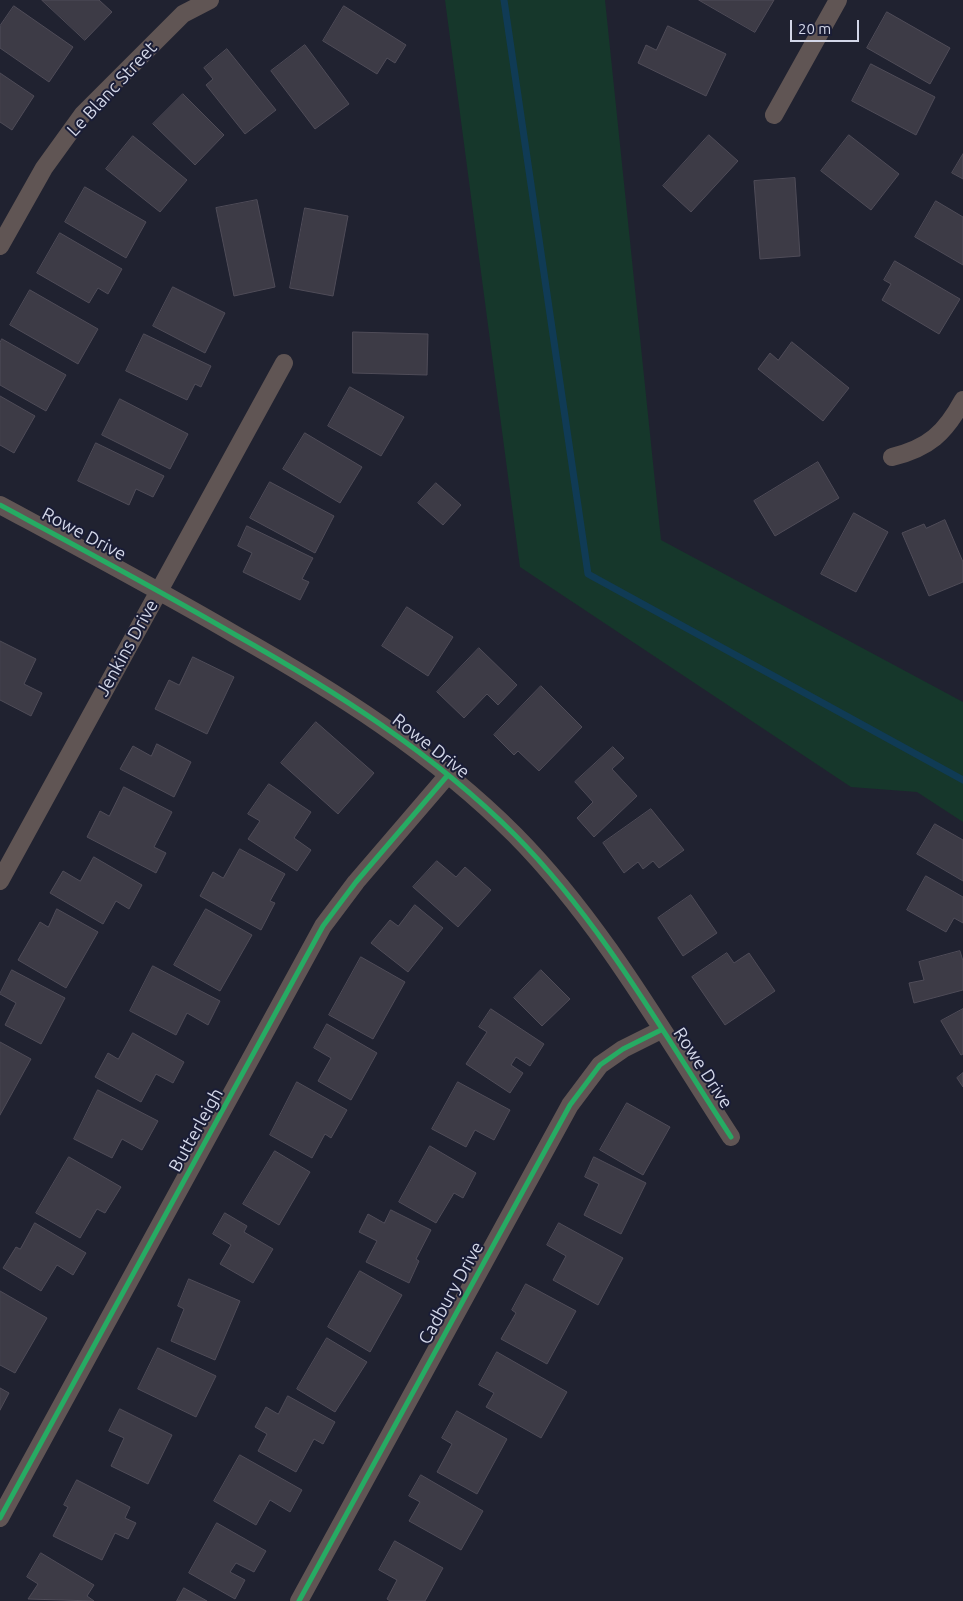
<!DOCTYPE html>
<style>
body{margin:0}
#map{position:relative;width:963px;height:1601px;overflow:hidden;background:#202230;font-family:Ubuntu,sans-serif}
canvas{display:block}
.scale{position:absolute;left:790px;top:20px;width:69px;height:22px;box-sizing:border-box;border:2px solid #d3d7e8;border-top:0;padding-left:6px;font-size:15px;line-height:18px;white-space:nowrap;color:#d3d7e8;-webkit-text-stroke:4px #1a1d36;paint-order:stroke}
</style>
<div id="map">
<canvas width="963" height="1601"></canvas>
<div class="scale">20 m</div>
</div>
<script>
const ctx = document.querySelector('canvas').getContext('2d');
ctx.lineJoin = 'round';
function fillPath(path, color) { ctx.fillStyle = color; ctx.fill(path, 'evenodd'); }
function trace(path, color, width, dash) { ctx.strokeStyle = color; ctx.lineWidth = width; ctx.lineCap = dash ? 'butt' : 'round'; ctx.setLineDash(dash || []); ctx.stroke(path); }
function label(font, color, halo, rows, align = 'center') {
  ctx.font = font + ' Ubuntu,sans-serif'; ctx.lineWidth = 4; ctx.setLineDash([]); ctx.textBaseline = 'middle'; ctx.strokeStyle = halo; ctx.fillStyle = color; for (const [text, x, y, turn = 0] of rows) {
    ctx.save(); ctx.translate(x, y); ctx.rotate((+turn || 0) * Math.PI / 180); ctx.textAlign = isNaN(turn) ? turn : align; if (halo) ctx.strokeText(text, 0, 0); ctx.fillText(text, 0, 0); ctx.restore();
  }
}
fillPath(new Path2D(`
 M445 0H605L661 540 963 702V822L917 792 851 787 520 567Z`), '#16372b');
trace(new Path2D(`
 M504 0 588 574 963 780`), '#103b55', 7);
const building = new Path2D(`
 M42 0H99L112 12 85 40Z
 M699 0H774L755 32Z
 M14 6 73 47 49 82 0 48V26Z
 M344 6 406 45 395 63 387 58 377 74 323 41Z
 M887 12 950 48 930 84 867 48Z
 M668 26 726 54 706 96 638 63 646 45 656 50Z
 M305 45 349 104 315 129 271 71Z
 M227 49 276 110 245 134 206 85 213 79 204 68Z
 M871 64 935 97 916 135 852 101Z
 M0 73 34 96 12 130 0 122Z
 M183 94 224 135 195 165 153 124Z
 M709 135 738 161 691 212 663 186Z
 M849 135 899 174 871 210 821 171Z
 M133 136 187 180 160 212 106 169Z
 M963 154V179L952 173Z
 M795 178 800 256 760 259 754 181Z
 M85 187 146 222 126 258 65 222Z
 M257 200 275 287 234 296 216 208Z
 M936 201 963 217V265L915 237Z
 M305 208 348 216 333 296 290 288Z
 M60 233 122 269 108 294 98 288 89 303 37 273Z
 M895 261 960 299 939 334 882 300 891 284 884 280Z
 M173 287 225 313 205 353 153 326Z
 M30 290 98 329 78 364 10 325Z
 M353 332 428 334 427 375 353 373Z
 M144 334 211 366 201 387 195 384 187 400 126 371Z
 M2 339 66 375 46 411 0 385V343Z
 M792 342 849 388 823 421 758 369 770 353 778 360Z
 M350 387 404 417 381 456 328 426Z
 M0 396 35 416 14 453 0 445Z
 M120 399 188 434 170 469 102 435Z
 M305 433 362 467 340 503 283 469Z
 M96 443 164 476 153 497 136 489 129 505 78 481Z
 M818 462 839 498 775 536 754 501Z
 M270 482 334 516 315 553 250 518Z
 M436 483 461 505 443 525 418 503Z
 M854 513 888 532 856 592 821 574Z
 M945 520 963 562V582L929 596 902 533 924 524 926 528Z
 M247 526 313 558 302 579 309 582 300 600 243 572 252 553 238 546Z
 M407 607 453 637 428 676 382 646Z
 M0 641 36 659 24 684 42 693 31 716 0 700Z
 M479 648 517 685 498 705 487 694 464 718 437 692Z
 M193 657 234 677 207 734 155 709 169 680 179 685Z
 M541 686 582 727 539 771 518 751 514 755 494 735Z
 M316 722 374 773 338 814 281 763Z
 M157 744 191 762 174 797 120 769 133 746 151 756Z
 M613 747 624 758 612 769 637 796 594 837 577 818 593 802 575 782Z
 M269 784 311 812 294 838 311 850 297 871 248 839 260 821 248 814Z
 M124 787 172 812 154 847 166 853 156 873 87 837 100 811 109 816Z
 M651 809 684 850 659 868 653 861 643 869 638 862 624 873 603 843Z
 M935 824 963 840V881L917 854Z
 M240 849 285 874 270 901 275 903 261 930 200 896 213 872 223 878Z
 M94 857 142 885 129 909 116 901 103 924 50 893 63 871 80 881Z
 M437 861 456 877 465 867 491 890 458 927 413 887Z
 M926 876 963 897V923L954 918 946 932 907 910Z
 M691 895 717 933 683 956 658 918Z
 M415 905 443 928 408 972 371 943 390 920 398 926Z
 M57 909 98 932 66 988 18 960 40 922 48 927Z
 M206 909 252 935 220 991 174 965Z
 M960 951 963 961V990L914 1003 909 983 924 980 919 962Z
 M727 953 734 963 749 953 775 991 725 1025 692 977Z
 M361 957 405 982 373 1039 329 1015Z
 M153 966 220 1001 208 1025 187 1013 176 1035 130 1011Z
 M12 970 65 998 41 1044 5 1025 16 1003 0 994Z
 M541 970 570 999 542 1026 514 998Z
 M491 1009 544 1044 530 1066 516 1057 511 1065 523 1073 510 1093 466 1064 487 1032 479 1027Z
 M963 1009V1054L961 1055 941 1021Z
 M327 1024 377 1053 351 1100 318 1081 331 1058 314 1048Z
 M133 1033 184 1062 173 1083 156 1074 141 1102 95 1077 108 1053 118 1059Z
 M0 1042 31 1059 0 1115Z
 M963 1073V1087L957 1078Z
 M297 1082 347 1110 331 1138 325 1134 312 1158 270 1135Z
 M458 1082 510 1110 494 1140 475 1130 466 1147 432 1129Z
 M98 1090 158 1121 142 1150 122 1139 112 1158 74 1139Z
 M627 1103 670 1127 643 1175 600 1150Z
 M430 1146 476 1173 463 1198 454 1193 436 1223 399 1202Z
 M275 1151 310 1172 279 1225 243 1204Z
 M69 1157 121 1187 105 1213 97 1209 80 1238 36 1213Z
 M594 1157 646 1183 621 1234 584 1215 599 1184 585 1177Z
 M391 1210 431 1230 416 1259 419 1261 409 1283 366 1262 377 1241 359 1232 368 1214 384 1223Z
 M225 1213 247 1226 244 1232 273 1249 253 1283 220 1264 231 1245 213 1234Z
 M35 1223 86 1253 73 1275 57 1265 41 1291 3 1268 16 1247 20 1249Z
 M559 1223 623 1258 598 1305 553 1280 566 1256 547 1245Z
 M360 1271 402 1295 370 1352 328 1327Z
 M189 1279 240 1301 215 1360 171 1341 184 1309 178 1306Z
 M526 1284 576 1311 547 1364 501 1339 516 1313 512 1310Z
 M0 1291 47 1318 15 1373 0 1365Z
 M327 1338 367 1362 335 1412 297 1389Z
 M158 1348 216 1376 196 1417 138 1389Z
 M497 1352 567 1392 541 1438 486 1407 494 1393 479 1385Z
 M0 1388 9 1393 0 1410Z
 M288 1396 335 1422 323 1444 314 1439 296 1472 258 1451 267 1434 255 1427 266 1407 278 1414Z
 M120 1409 172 1435 148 1484 111 1466 124 1438 109 1431Z
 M457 1411 507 1439 477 1494 437 1472 452 1444 442 1438Z
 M240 1455 302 1490 290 1512 270 1500 256 1525 214 1501Z
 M421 1475 483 1511 461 1550 409 1521 420 1502 409 1496Z
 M77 1480 130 1507 125 1518 136 1523 128 1539 115 1533 102 1560 53 1536 68 1507 64 1505Z
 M217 1523 266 1551 254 1572 236 1563 230 1572 245 1580 235 1599 189 1573Z
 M395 1541 443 1568 425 1601H390L387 1599 397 1580 379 1570Z
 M41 1553 94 1585 87 1596 94 1601 28 1599 38 1584 27 1577Z
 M184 1588 207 1601H177Z`);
fillPath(building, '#3d3b46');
trace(building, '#4f4c58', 1);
trace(new Path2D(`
 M774 115 838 0
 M0 246 44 168 83 114 183 14 210 0
 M892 457C929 448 945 433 963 400
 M0 505C78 547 157 589 234 634 335 691 433 753 515 835 602 923 664 1034 731 1137
 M0 881 284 363
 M0 1518 323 926 356 882 447 776
 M299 1601 570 1105 600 1065 623 1049 661 1030`), '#605554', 18);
trace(new Path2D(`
 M0 505C78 547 157 589 234 634 335 691 433 753 515 835 602 923 664 1034 731 1137
 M0 1518 323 926 356 882 447 776
 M299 1601 570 1105 600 1065 623 1049 661 1030`), '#26ab63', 5);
label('18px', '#d3d7e8', '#1a1d36', [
 ["Le Blanc Street",112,89,-47],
 ["Rowe Drive",84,534,28],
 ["Jenkins Drive",127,648,-61],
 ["Rowe Drive",431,746,38],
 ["Rowe Drive",703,1068,57],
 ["Butterleigh",196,1130,-61],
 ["Cadbury Drive",451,1293,-61]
]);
</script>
